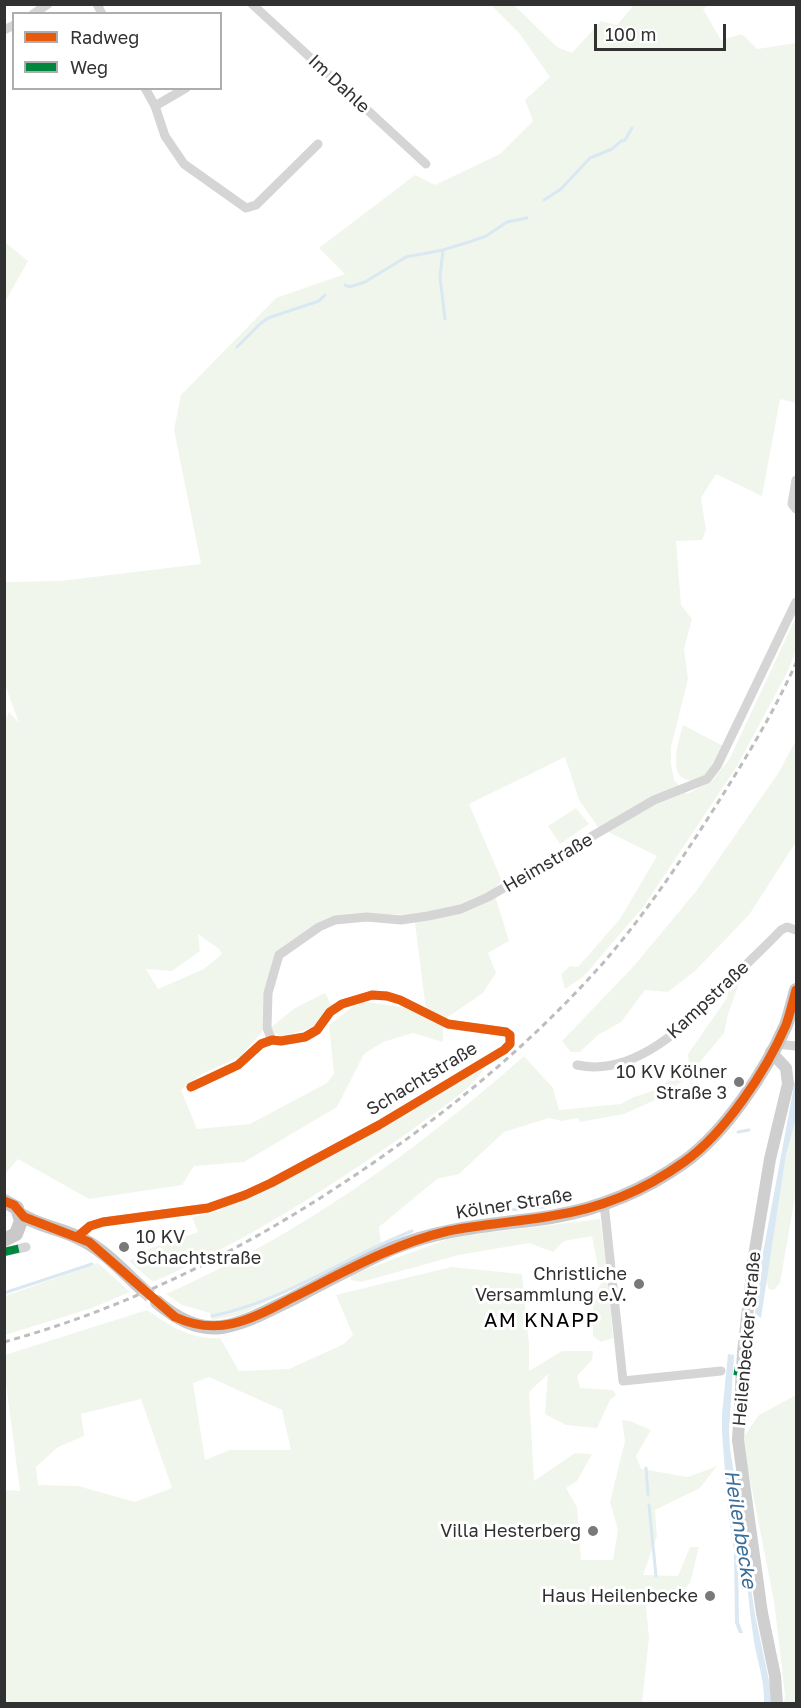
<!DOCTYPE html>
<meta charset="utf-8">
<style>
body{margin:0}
#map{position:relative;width:801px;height:1708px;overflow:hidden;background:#fff;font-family:"Golos Text",sans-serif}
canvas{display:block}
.frame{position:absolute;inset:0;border:6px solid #313131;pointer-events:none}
.legend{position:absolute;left:12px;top:12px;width:210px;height:78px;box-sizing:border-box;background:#fff;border:2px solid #adadad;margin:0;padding:8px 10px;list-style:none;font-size:18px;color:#313131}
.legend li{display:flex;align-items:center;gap:12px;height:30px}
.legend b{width:30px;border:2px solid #adadad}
.scale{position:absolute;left:594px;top:24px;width:132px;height:27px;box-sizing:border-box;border:3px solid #313131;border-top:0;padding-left:8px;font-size:18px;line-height:21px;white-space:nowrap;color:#313131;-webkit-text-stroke:4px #fff;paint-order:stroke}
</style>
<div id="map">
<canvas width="801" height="1708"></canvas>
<div class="frame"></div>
<ul class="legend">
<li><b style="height:8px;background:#e8590c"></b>Radweg</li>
<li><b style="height:8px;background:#00873e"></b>Weg</li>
</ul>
<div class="scale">100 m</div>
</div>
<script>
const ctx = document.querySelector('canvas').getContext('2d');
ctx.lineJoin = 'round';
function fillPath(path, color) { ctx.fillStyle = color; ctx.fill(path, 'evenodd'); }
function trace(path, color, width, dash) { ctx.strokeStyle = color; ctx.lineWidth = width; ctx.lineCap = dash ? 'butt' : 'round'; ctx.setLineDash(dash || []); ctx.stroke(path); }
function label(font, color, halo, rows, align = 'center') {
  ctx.font = font + ' "Golos Text",sans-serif'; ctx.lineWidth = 6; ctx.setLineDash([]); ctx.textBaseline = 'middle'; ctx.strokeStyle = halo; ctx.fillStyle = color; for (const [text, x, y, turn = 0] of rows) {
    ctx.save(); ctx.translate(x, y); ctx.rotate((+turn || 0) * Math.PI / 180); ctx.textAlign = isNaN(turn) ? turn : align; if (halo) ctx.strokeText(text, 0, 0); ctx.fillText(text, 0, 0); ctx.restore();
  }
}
fillPath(new Path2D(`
 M635 4 709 5 703 9 721 40 742 34 757 49 796 43V403L780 399 762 496 716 474 701 498 706 530 702 540 676 541 681 605 692 619 684 649 688 679 671 747V763L674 780 687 794 712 781 729 760 796 617V650L788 671 737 766 644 906 583 977 565 989 561 974 570 966 578 967 620 919 657 856 598 827 579 800 565 757 469 804 502 881 493 889 509 941 488 953 496 973 483 993 445 1019 426 1010 414 915 367 914 335 917 276 954 263 1002 262 1032 241 1056 202 1074 181 1090 197 1129 250 1124 327 1083 334 1074 329 1025 360 1001 402 1007 443 1025V1042L413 1033 383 1042 364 1054 337 1107 244 1162 194 1166 182 1185 89 1199 18 1159 5 1174 4 724 9 712 19 723 5 685 4 582 60 581 201 564 174 430 181 395 276 298 345 274 319 248 415 175 435 185 500 154 533 121 525 100 550 77 519 33 491 5H514L557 47 572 53 601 21 617 25ZM198 934 219 949 222 954 204 969 158 989 146 969 172 971 200 951Z
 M5 242 28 261 5 302Z
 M683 725 723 746C718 755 714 767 706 774 701 778 695 781 688 780 667 777 679 738 683 725Z
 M796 740V842L749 915 696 970 668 992 645 990 621 1022 598 1035 580 1052H571L562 1041 633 967 697 890 779 772Z
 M576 808 589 824 560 844 548 826Z
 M741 978 728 1014 724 1033 686 1079 653 1101 624 1114 580 1122 578 1118 562 1121 549 1118 504 1132 459 1174 437 1179 379 1227 381 1245 240 1315 212 1320 210 1313 182 1305 166 1294C298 1236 417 1151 524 1056L553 1088 559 1110 621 1104 634 1097 656 1090 689 1063 688 1054 727 998 728 992Z
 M325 993 333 1008 311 1028 282 1037 273 1032 270 1028 295 1008Z
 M485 1067C474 1088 433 1114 413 1129 329 1188 247 1241 153 1282L129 1261 151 1248 198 1232 192 1217 219 1211 220 1209 273 1187Z
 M796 1119V1191L780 1283 774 1290 769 1289 766 1282 786 1155Z
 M600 1219 608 1277 613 1338 601 1342 593 1336V1295L601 1284 592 1236 564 1241 553 1252 529 1243 459 1255 361 1282 351 1280V1275L453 1237Z
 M98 1263 130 1292 92 1308 5 1335V1296Z
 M451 1267 522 1274 529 1345V1371L562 1351H593L592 1360 577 1376 580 1388 613 1390 616 1395 610 1400 597 1428 566 1425 545 1414 548 1374 529 1392 534 1481 575 1453 592 1454 577 1481 566 1488 577 1507 581 1560H613L618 1530 610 1502 625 1441 622 1420 630 1421 651 1430 636 1456 641 1469 688 1477 717 1466 700 1488 655 1510 657 1536 643 1575 678 1576 690 1547H699L690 1583 678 1596 646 1606 649 1638 642 1703H5V1490L20 1491 5 1376V1355L147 1310C171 1326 191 1340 220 1338L239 1371 289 1369 344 1344 353 1335 336 1295ZM209 1377 282 1410 291 1450H230L205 1460 193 1383ZM141 1399 172 1488 135 1502 78 1486 38 1485 36 1467 58 1447 84 1436 81 1414Z
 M796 1395V1703H784L785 1695 774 1601 742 1439 759 1415Z`), '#f1f6ed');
fillPath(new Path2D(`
 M796 1075V1119L786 1155 761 1318 755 1314 760 1269Z
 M728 1354 734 1355 729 1430 730 1448 755 1615 771 1690V1703H764C765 1680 756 1658 753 1635 746 1585 744 1532 732 1483L731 1489 738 1553 739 1622 743 1633H739L735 1623 734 1550 728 1513 722 1432V1414Z`), '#dae8f3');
trace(new Path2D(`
 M544 200 561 189 590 158 612 149 621 141 625 140 632 128
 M443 250 440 277 445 319
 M345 285 349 287 365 282 406 257 443 250 469 242 486 236 507 222 527 218
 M237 347 260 324 268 318 319 301 325 295
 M738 1132 749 1130
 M499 1211 544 1207
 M4 1293 92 1264
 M212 1316C283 1302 345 1257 412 1231
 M646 1468 648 1495
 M649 1505 656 1576`), '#dae8f3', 3);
trace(new Path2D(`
 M140 1287 157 1302`), '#d6d6d6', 14, [14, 7]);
trace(new Path2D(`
 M97 4 102 14
 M252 4 426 164
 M33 14 48 4
 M4 30 14 25
 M145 88 155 106 165 136 184 164 246 208 256 205 318 144
 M155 106 186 88
 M796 480 792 504 796 509
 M272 1040 267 1028 268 993 279 955 319 927 335 920 367 917 401 920 428 916 461 909 488 897 654 800 707 779 717 766 796 602
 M776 1044 796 1046
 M577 1065C639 1079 696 1015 735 976 750 960 766 946 781 930L787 927 796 930
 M604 1203 623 1381 721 1371
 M77 1237 90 1226 103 1222 208 1208 245 1195 271 1183 379 1125 504 1050 510 1044V1035L506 1032 448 1024 400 1000 387 996 372 995 342 1004 330 1012 317 1030 305 1037 281 1041 272 1040 261 1044 238 1065 191 1087
 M4 1252 26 1247`), '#d5d5d5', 9);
trace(new Path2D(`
 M771 1052 786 1068 788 1084 770 1159 754 1256 743 1352 738 1440 762 1613 775 1676 777 1704`), '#cfcfcf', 12);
trace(new Path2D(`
 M4 1201 17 1208 21 1221 16 1234 4 1240
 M20 1214C38 1226 59 1228 77 1237 102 1248 121 1269 140 1287
 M157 1302C176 1318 196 1330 222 1327 247 1323 271 1309 294 1298 326 1281 358 1264 391 1249 442 1227 497 1225 551 1217 598 1209 645 1190 684 1162 725 1133 766 1071 786 1025 790 1014 793 1001 796 990`), '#c9c9c9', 14);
trace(new Path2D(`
 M4 1342C145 1303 272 1235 390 1151 468 1096 540 1034 604 962 646 913 683 858 717 804 746 758 774 712 796 663`), '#bdbdbd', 3, [6, 4.5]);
trace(new Path2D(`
 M4 1252 26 1247
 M734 1371 741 1372`), '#00873e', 8, [15, 8]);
trace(new Path2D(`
 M4 1201 14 1205 24 1217 89 1242 175 1317C221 1338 253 1318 294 1297 344 1272 393 1244 448 1231 482 1224 517 1222 551 1216 599 1209 645 1190 684 1162 725 1133 766 1071 786 1025 790 1014 793 1001 796 990
 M77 1237 90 1226 103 1222 208 1208 245 1195 271 1183 379 1125 504 1050 510 1044V1035L506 1032 448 1024 400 1000 387 996 372 995 342 1004 330 1012 317 1030 305 1037 281 1041 272 1040 261 1044 238 1065 191 1087`), '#e8590c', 9);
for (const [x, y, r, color] of [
 [739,1082,6,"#797979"],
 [124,1247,6,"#797979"],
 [639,1284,6,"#797979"],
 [593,1531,6,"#797979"],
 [710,1596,6,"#797979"]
]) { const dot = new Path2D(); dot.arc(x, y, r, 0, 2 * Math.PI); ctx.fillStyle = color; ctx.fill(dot); trace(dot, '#fff', 2); }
label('18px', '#313131', '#fff', [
 ["Im Dahle",339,84,43],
 ["Heimstraße",548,863,-30],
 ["Kampstraße",708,1000,-43],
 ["Schachtstraße",422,1079,-31],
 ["Kölner Straße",514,1204,-9],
 ["Heilenbecker Straße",747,1339,-85]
]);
label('18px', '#313131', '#fff', [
 ["10 KV Kölner",727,1072],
 ["Straße 3",727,1093],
 ["10 KV",136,1237,"left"],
 ["Schachtstraße",136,1258,"left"],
 ["Christliche",627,1274],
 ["Versammlung e.V.",627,1295],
 ["Villa Hesterberg",581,1531],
 ["Haus Heilenbecke",698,1596]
], 'right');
ctx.letterSpacing = '1.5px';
label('20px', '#000', '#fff', [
 ["AM KNAPP",542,1321]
]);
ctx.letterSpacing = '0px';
label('italic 20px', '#3a6e98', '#fff', [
 ["Heilenbecke",740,1529,81]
]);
</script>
